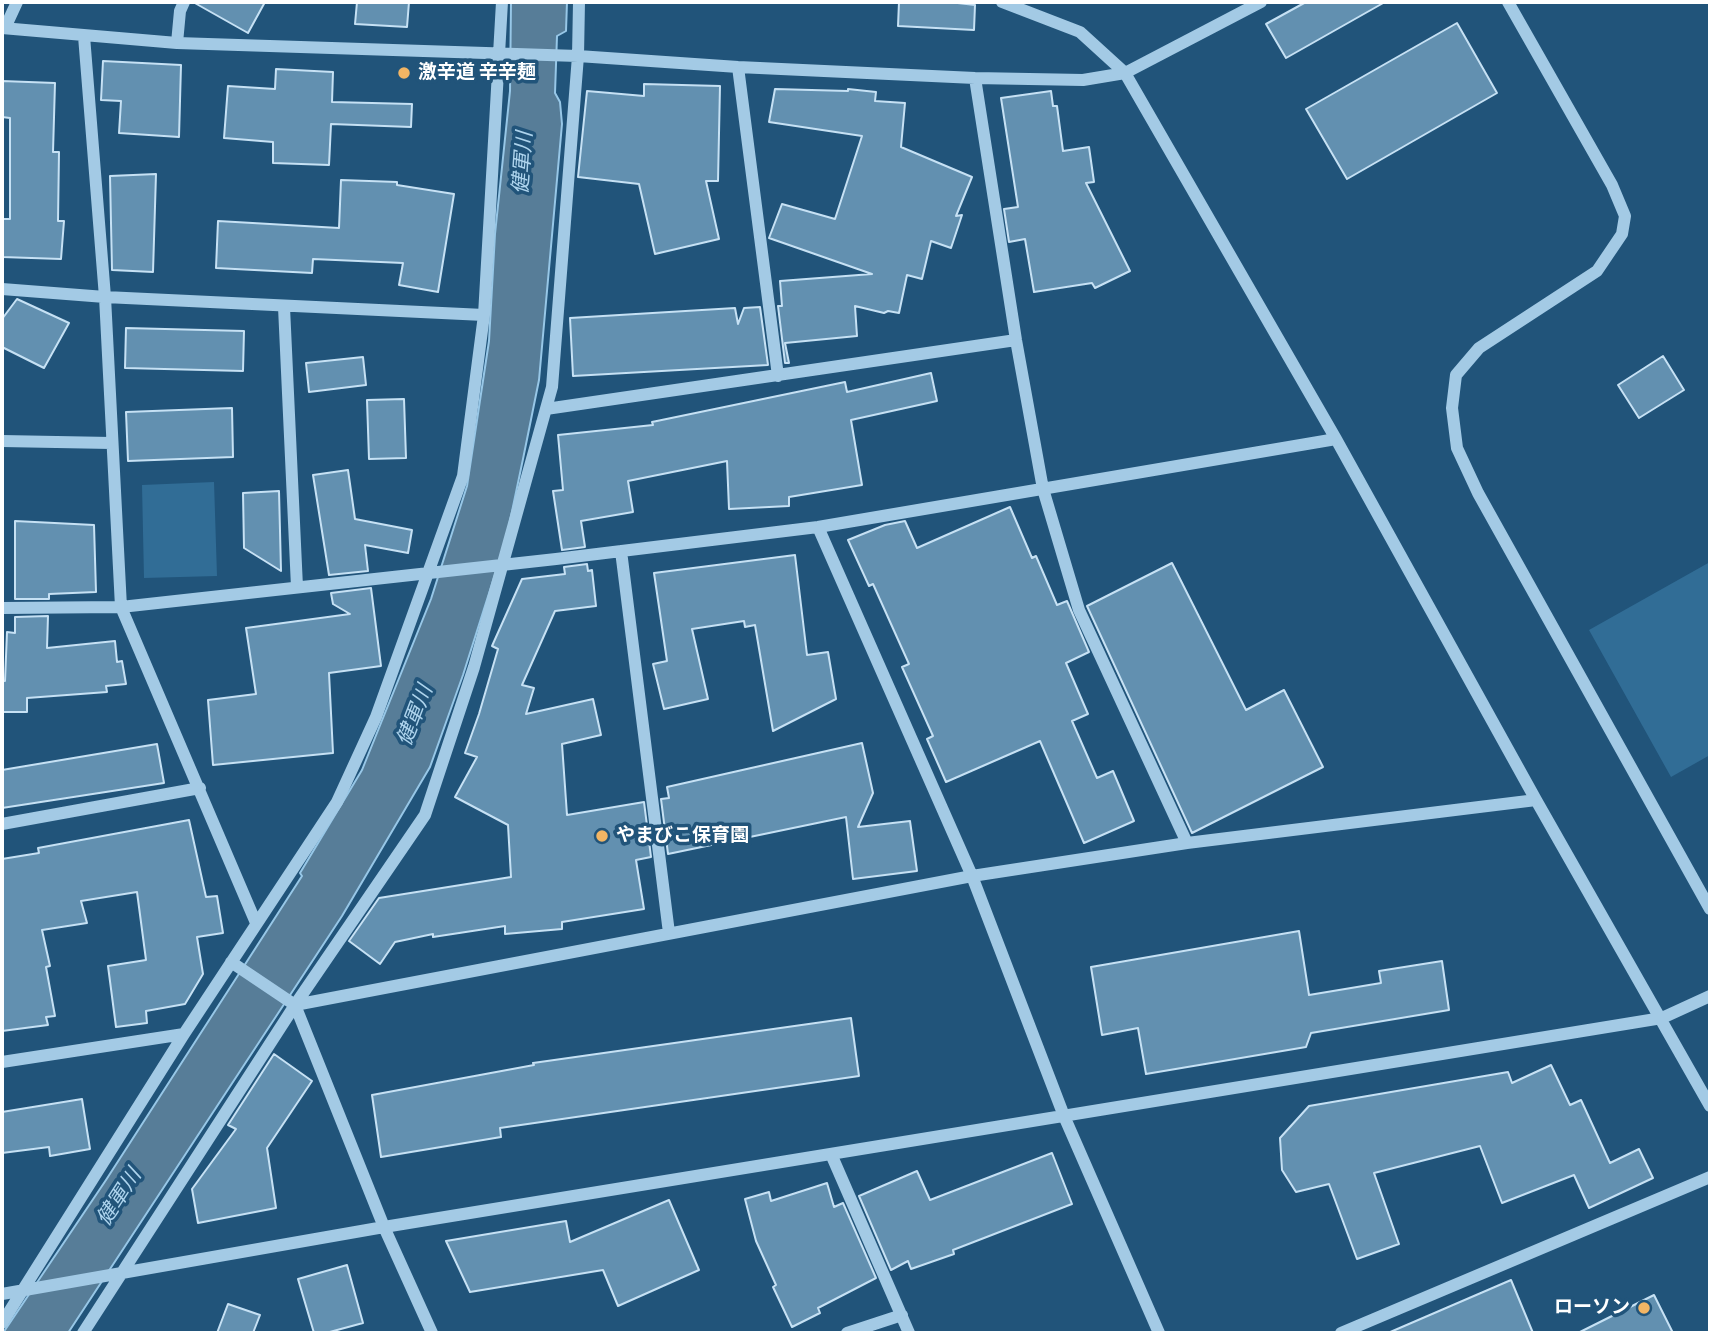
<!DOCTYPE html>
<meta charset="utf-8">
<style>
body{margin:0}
#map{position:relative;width:1712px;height:1335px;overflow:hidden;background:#21547a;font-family:Poppins,sans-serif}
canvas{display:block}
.frame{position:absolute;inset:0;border:4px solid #fff;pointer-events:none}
</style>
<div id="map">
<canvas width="1712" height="1335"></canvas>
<div class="frame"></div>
</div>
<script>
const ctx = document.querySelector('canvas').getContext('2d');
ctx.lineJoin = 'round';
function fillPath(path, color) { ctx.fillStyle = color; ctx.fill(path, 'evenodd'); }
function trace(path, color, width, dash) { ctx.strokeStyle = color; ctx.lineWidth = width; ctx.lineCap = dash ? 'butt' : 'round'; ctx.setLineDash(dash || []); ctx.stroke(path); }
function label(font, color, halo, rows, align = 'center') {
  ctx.font = font + ' Poppins,"Noto Sans JP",sans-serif'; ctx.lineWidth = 7; ctx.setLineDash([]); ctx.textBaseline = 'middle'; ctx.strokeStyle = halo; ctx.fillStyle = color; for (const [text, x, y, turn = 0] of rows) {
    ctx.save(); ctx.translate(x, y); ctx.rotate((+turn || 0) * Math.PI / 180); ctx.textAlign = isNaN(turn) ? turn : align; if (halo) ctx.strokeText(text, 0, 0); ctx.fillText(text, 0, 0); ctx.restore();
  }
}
fillPath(new Path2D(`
 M214 482 217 576 144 578 142 485Z
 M1710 562V755L1671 777 1589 630Z`), '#316d96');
const water = new Path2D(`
 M511 2H567L566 31 557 36 555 93 560 102 562 124 539 380 523 459 506 540 463 675 430 767 342 916 68 1333H3L106 1180 302 876 300 873 362 770 431 599 467 486 489 341 495 234 510 91Z`);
fillPath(water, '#577d98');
trace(water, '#97c7e7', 2);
const building = new Path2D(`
 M193 2H265L248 33Z
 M357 2H409L407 27 355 24Z
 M899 2H949L975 5 974 30 898 26Z
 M1306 2H1385L1286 58 1266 24Z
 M1457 23 1497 93 1347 179 1306 109Z
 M103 61 181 65 179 137 119 133 121 101 101 100Z
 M276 69 333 72 332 102 412 104 411 127 331 124 329 165 273 163V142L224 138 228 86 275 89Z
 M2 81 55 83 53 152H59L58 221H64L61 259 2 257V219H10V118L2 117Z
 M644 84 720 86 718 181H706L719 239 655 254 639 184 578 177 587 91 644 96Z
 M775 89 848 91V89L876 92 875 101 905 103 901 147 972 177 956 216 962 215 951 248 931 241 922 279 907 275 899 313 888 311 884 313 855 306 857 336 785 343 789 363H785L778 306H782L780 281 872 274 769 238 782 204 835 219 862 136 769 122Z
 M1051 91 1053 106H1057L1063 151 1089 147 1094 182 1086 183 1130 271 1095 288 1092 283 1034 292 1025 239 1009 242 1004 209 1018 207 1001 98Z
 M156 174 153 272 112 270 110 176Z
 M341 180 397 182V185L454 194 438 292 399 285 403 263 313 259 312 273 216 268 218 221 339 228Z
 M17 299 69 323 44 368 2 347V319Z
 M760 307 768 365 573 376 570 318 735 308 738 324 744 308Z
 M126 328 244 331 243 371 125 368Z
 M1663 356 1684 390 1639 418 1618 385Z
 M363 357 366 385 309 392 306 363Z
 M931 373 937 401 851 420 862 485 789 497V506L729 509 727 461 628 481 633 512 581 521 585 547 562 550 553 491 563 490 558 435 653 425 652 422 845 382 847 392Z
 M404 399 406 458 369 459 367 400Z
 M232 408 233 457 128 461 126 412Z
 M348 470 355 519 412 530 408 553 365 545 368 571 329 575 313 475Z
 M279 491 281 571 244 548 243 493Z
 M1010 507 1032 558 1036 556 1057 605 1067 601 1089 652 1066 663 1088 714 1072 721 1097 778 1113 771 1134 821 1084 843 1040 741 946 782 927 739 933 736 902 667 909 664 873 584 869 586 848 540 885 525 905 521 917 548Z
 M15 521 94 525 96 592 49 594V599H15Z
 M795 555 807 655 828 652 836 699 773 731 755 625 745 627 744 621 692 629 708 699 664 709 653 664 667 661 654 573Z
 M1172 563 1246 710 1284 690 1323 767 1192 833 1087 606Z
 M587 564 588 571 592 570 596 606 555 611 522 685 534 688 526 714 593 699 601 735 562 744 567 815 644 802 651 857 636 860 644 909 562 922V929L505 934V926L433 937V934L395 942 380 964 349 941 379 898 511 877 508 825 455 797 477 757 465 753 479 714 498 649 492 646 522 579 565 574 564 567Z
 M371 588 381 666 329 673 333 753 213 765 208 700 256 694 246 628 350 614 333 604 331 593Z
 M48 616 47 648 115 641 117 662 122 661 126 684 106 686 107 692 27 698V712H2V681H5L7 632 15 633V617Z
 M862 743 873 793 858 827 910 821 917 871 853 879 846 817 668 854 661 799 669 798 667 787Z
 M157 744 164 783 2 808V770Z
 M189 820 206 897 217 896 223 933 197 937 203 974 185 1004 146 1011 147 1023 116 1027 108 966 146 960 137 892 81 901 87 923 42 930 50 966 46 967 55 1016 46 1017 48 1025 2 1031V859L39 853 38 848Z
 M1299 931 1309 995 1381 983 1379 971 1442 961 1449 1010 1311 1033 1306 1047 1146 1074 1138 1028 1102 1035 1091 967Z
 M851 1018 859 1076 500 1128 501 1137 381 1157 372 1095 534 1065 533 1063Z
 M274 1054 312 1081 267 1148 276 1208 198 1223 192 1189 236 1129 228 1125Z
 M1551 1065 1570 1105 1581 1100 1610 1163 1639 1149 1653 1178 1589 1208 1574 1175 1502 1203 1480 1146 1374 1173 1399 1244 1357 1259 1329 1184 1296 1192 1282 1170 1280 1138 1309 1106 1508 1072 1512 1083Z
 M82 1099 90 1149 50 1156 49 1147 2 1153V1112Z
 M1052 1153 1072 1204 953 1250 954 1254 911 1269 908 1261 891 1270 859 1196 917 1171 930 1200Z
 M827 1183 834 1207 843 1203 876 1278 818 1308 820 1313 792 1327 773 1287 776 1285 756 1241 745 1199 769 1192 771 1201Z
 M669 1200 699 1270 618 1306 603 1270 470 1292 446 1241 566 1221 570 1242Z
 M347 1265 363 1323 326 1333H314L298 1279Z
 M1511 1280 1533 1333H1388Z
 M1654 1295 1673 1333H1578Z
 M228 1304 260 1315 253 1333H217Z`);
fillPath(building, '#6290b0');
trace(building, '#c6e1f4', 2);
trace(new Path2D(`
 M1002 2 1080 32 1125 73 1336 439 1536 800 1710 1106
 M1508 2 1612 185 1625 216 1622 234 1597 271 1479 348 1456 375 1452 408 1457 448 1478 493 1710 909
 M2 28 177 43 578 56 738 67 975 78 1083 80 1125 73 1261 2
 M5 28 17 2
 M84 36 105 297 121 607 256 923
 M177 43 180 11 184 2
 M738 67 778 376
 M975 78 1016 340 1043 489 1079 610 1187 843
 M2 289 105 297 484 315 502 2
 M284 307 297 587
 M546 409 1016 340
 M2 441 111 443
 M818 527 972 876 1064 1116 1159 1333
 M621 551 669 933
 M2 608 121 607 556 559 818 527 1336 439
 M2 824 200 788
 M231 962 295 1005 384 1227 432 1333
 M295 1005 972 876 1187 843 1536 800
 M2 1062 184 1034
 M831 1154 909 1333
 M2 1294 384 1227 1662 1018 1710 996
 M2 1323 184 1034 337 802 376 717 463 476 484 315
 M83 1333 295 1005 425 815 474 667 552 387 578 56 579 2
 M847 1333 902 1315
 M1341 1333 1710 1177`), '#a3cae5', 12);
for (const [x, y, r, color] of [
 [404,73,7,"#f2b564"],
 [602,836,7,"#f2b564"],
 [1644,1308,7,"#f2b564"]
]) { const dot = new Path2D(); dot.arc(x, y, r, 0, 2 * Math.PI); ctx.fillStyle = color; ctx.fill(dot); trace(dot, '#21547a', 2.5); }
label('bold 19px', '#fff', '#21547a', [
 ["激辛道 辛辛麺",418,73],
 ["やまびこ保育園",616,836],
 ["ローソン",1630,1308,"right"]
], 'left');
label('italic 21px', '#aed4ed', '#21547a', [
 ["健軍川",524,163,-86],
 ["健軍川",416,716,-69],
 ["健軍川",120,1198,-57]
]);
</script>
